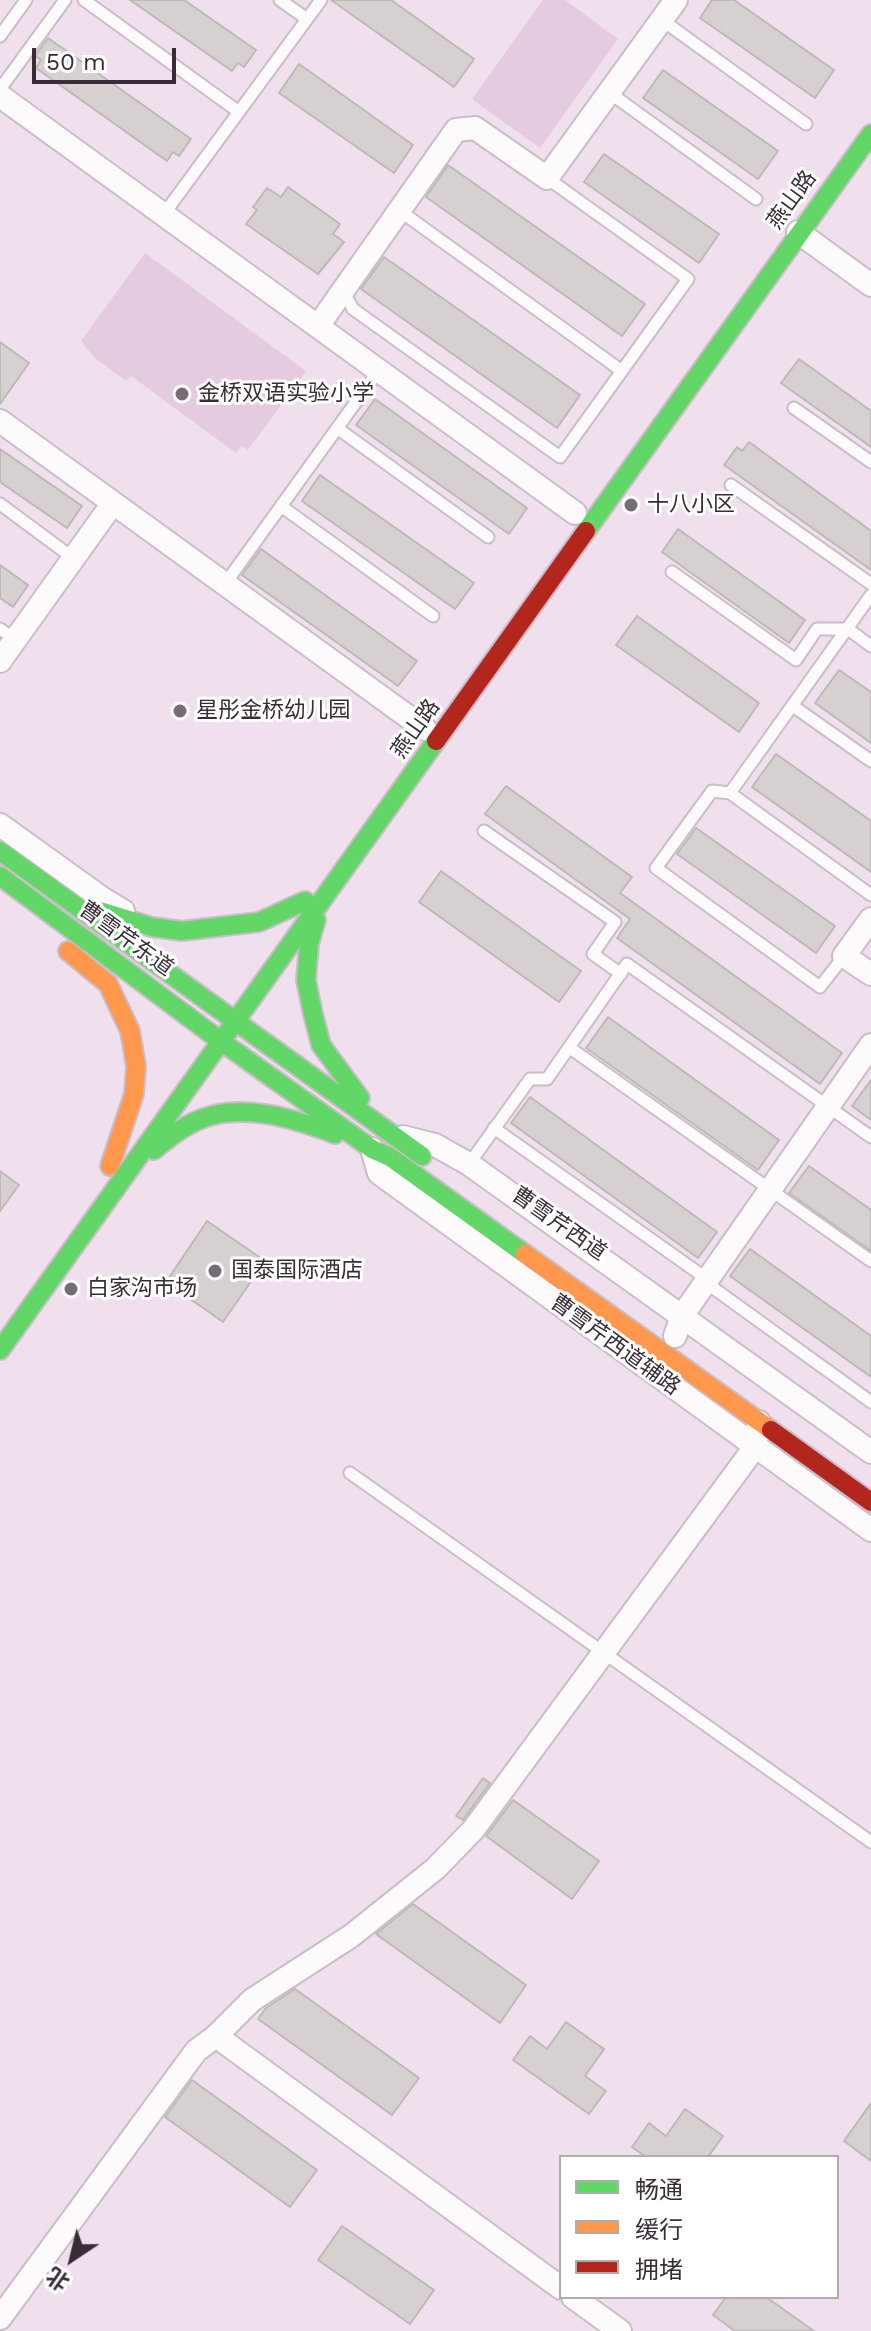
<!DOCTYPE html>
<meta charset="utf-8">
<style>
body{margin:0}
#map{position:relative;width:871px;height:2331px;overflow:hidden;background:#f0dfed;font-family:"Work Sans","Noto Sans SC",sans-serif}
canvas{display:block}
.legend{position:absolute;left:559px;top:2155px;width:280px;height:144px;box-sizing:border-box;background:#fff;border:2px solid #afabaf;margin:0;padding:10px 14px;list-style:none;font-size:24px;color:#382d36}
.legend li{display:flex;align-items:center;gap:16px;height:40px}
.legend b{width:40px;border:2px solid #afabaf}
.north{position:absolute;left:32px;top:2219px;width:80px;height:80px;-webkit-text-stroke:6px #fff;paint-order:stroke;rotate:215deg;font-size:22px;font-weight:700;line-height:32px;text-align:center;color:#382d36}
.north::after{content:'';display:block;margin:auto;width:28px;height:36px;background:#382d36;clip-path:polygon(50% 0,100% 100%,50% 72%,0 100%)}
.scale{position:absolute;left:32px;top:48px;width:144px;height:36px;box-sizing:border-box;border:4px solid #382d36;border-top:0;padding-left:10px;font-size:24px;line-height:28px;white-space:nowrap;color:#382d36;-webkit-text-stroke:6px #fff;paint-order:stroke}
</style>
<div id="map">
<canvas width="871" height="2331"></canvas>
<ul class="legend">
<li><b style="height:10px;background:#63d668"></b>畅通</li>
<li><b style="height:10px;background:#ff974d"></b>缓行</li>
<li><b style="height:10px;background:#b3261e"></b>拥堵</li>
</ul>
<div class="north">北</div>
<div class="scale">50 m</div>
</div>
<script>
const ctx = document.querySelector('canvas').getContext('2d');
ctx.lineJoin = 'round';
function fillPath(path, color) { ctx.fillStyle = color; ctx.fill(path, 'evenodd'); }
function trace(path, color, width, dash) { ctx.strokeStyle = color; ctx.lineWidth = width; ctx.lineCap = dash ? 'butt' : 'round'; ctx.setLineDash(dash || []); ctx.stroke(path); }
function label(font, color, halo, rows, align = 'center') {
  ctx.font = font + ' "Work Sans","Noto Sans SC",sans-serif'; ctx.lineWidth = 6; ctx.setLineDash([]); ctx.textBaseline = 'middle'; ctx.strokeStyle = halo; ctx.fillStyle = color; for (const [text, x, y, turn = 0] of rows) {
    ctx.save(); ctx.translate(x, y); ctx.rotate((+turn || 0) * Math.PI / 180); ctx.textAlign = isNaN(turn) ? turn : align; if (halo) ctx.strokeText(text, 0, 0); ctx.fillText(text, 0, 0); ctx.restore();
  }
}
fillPath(new Path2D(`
 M543 0H565L618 39 540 148 472 99Z
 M145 253 306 371 248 450 242 446 236 453 131 376 126 381 95 358 81 341Z`), '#e4cbe0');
const building = new Path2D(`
 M130 0H184L256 50 244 67 238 63 232 71Z
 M331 0H391L474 59 454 87Z
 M712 0H734L834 70 815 98 700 18Z
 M48 38 191 139 179 156 173 152 167 161 36 68 41 60 35 56Z
 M299 64 413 145 394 173 279 93Z
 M663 70 778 151 758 179 643 98Z
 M604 154 719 234 699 263 584 182Z
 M448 165 645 304 622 336 426 197Z
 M288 187 340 224 333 234 344 242 318 274 246 224 257 210 253 207 267 188 281 197Z
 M384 257 580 395 557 428 361 289Z
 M0 342 29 363 0 404Z
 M799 359 871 411V447L781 383Z
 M375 399 527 508 509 534 356 425Z
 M749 442 871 531V570L724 465 737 447 742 451Z
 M0 449 82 506 67 528 0 482Z
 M320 475 474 583 455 609 302 501Z
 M678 529 805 620 789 643 662 552Z
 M261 549 417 661 398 686 242 575Z
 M0 565 28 585 13 607 0 598Z
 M637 616 759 703 739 732 616 645Z
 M839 670 871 692V743L815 703Z
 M776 754 871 821V872L752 787Z
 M506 786 632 877 620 893 842 1053 820 1084 617 938 630 919 485 814Z
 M696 828 835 926 816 953 677 854Z
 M441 871 581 971 559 1002 419 902Z
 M608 1017 779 1140 758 1170 586 1048Z
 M871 1080V1120L852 1106Z
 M530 1097 717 1232 698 1258 511 1123Z
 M809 1166 871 1210V1251L789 1193Z
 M0 1171 19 1185 0 1211Z
 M207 1221 265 1261 223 1322 166 1282Z
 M750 1249 871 1336V1377L730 1276Z
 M483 1778 490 1783 463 1820 456 1816Z
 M513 1800 599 1861 572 1899 486 1836Z
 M413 1904 526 1985 500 2023 376 1934Z
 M295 1989 419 2078 392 2115 258 2019 266 2008Z
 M566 2022 604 2049 585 2076 606 2091 589 2114 513 2060 530 2036 547 2049Z
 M192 2080 317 2170 290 2207 165 2117Z
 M871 2103V2161L844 2141Z
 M685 2109 723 2136 708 2157H646L632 2147 649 2123 666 2136Z
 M342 2226 434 2290 410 2324 318 2260Z
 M726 2297H766L814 2331H735L713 2315Z`);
fillPath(building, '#d6d0d0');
trace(building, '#beb8b8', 2);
const lane = new Path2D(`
 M84 0 239 112
 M280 0 307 19
 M662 20 806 124
 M0 36 26 0
 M0 89 65 0
 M610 93 756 199
 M400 211 622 371
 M164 214 321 0
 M343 291 353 309 560 457 688 279 547 178
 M794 408 871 462
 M337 428 488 537
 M731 485 871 584
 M0 504 73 558
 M281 506 433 616
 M672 572 796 660 817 629H848L871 646
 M225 584 379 370
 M871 595 730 793 871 895
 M0 629 15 639
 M793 706 871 761
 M730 793 712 791 656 868 820 987 844 956
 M484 831 615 922 593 954 621 974
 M570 1048 871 1261
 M494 1128 707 1279
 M469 1164 530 1079H547L627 964 871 1137
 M705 1282 871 1402
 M350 1473 871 1842`);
const street = new Path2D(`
 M0 96 575 513
 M798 232 871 285
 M318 326 456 130 475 128 547 178 676 0
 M0 421 425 729
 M0 661 113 503
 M0 825 103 899 123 911
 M871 919 844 956 871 974
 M403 1137 435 1145 469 1164 871 1452
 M372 1149 379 1173 871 1530
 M675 1336 682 1316 871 1045
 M216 2036 561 2288
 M573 2297 620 2331
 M0 2318 196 2051 216 2036 252 2000 351 1936 435 1869 473 1830 755 1447 759 1422`);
const fast = new Path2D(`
 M586 531 871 134
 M0 851 422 1156
 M0 876 222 1042 372 1149 390 1157 525 1254
 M100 911 152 927 182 931 259 922 305 901
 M316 920 309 944 306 980 313 1014 321 1045 360 1098
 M154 1150C168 1138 183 1126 201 1119 242 1102 295 1119 335 1134
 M0 1350 436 741`);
const slow = new Path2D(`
 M68 951 108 984 130 1031 136 1066 134 1094 110 1166
 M525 1254 771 1430`);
const jam = new Path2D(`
 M436 741 586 531
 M771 1430 871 1502`);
trace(lane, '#cabdc8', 15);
trace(street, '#cabdc8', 26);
trace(fast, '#cabdc8', 22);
trace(slow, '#cabdc8', 22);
trace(jam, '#cabdc8', 22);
trace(lane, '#fdfafc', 11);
trace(street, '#fdfafc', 22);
trace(fast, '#63d668', 18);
trace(slow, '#ff974d', 18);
trace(jam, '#b3261e', 18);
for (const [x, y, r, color] of [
 [182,394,8,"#786b76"],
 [631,505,8,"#786b76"],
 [180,711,8,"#786b76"],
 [215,1271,8,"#786b76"],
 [71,1289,8,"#786b76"]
]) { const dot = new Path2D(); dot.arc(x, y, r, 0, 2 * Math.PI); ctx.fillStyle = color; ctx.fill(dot); trace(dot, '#fff', 3); }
label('22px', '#382d36', '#fff', [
 ["燕山路",792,200,-54],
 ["燕山路",416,729,-55],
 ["曹雪芹东道",126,939,36],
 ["曹雪芹西道",559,1224,35],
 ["曹雪芹西道辅路",615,1345,36]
]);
label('22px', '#382d36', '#fff', [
 ["金桥双语实验小学",198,394],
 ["十八小区",647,505],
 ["星彤金桥幼儿园",196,711],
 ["国泰国际酒店",231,1271],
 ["白家沟市场",87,1289]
], 'left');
</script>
